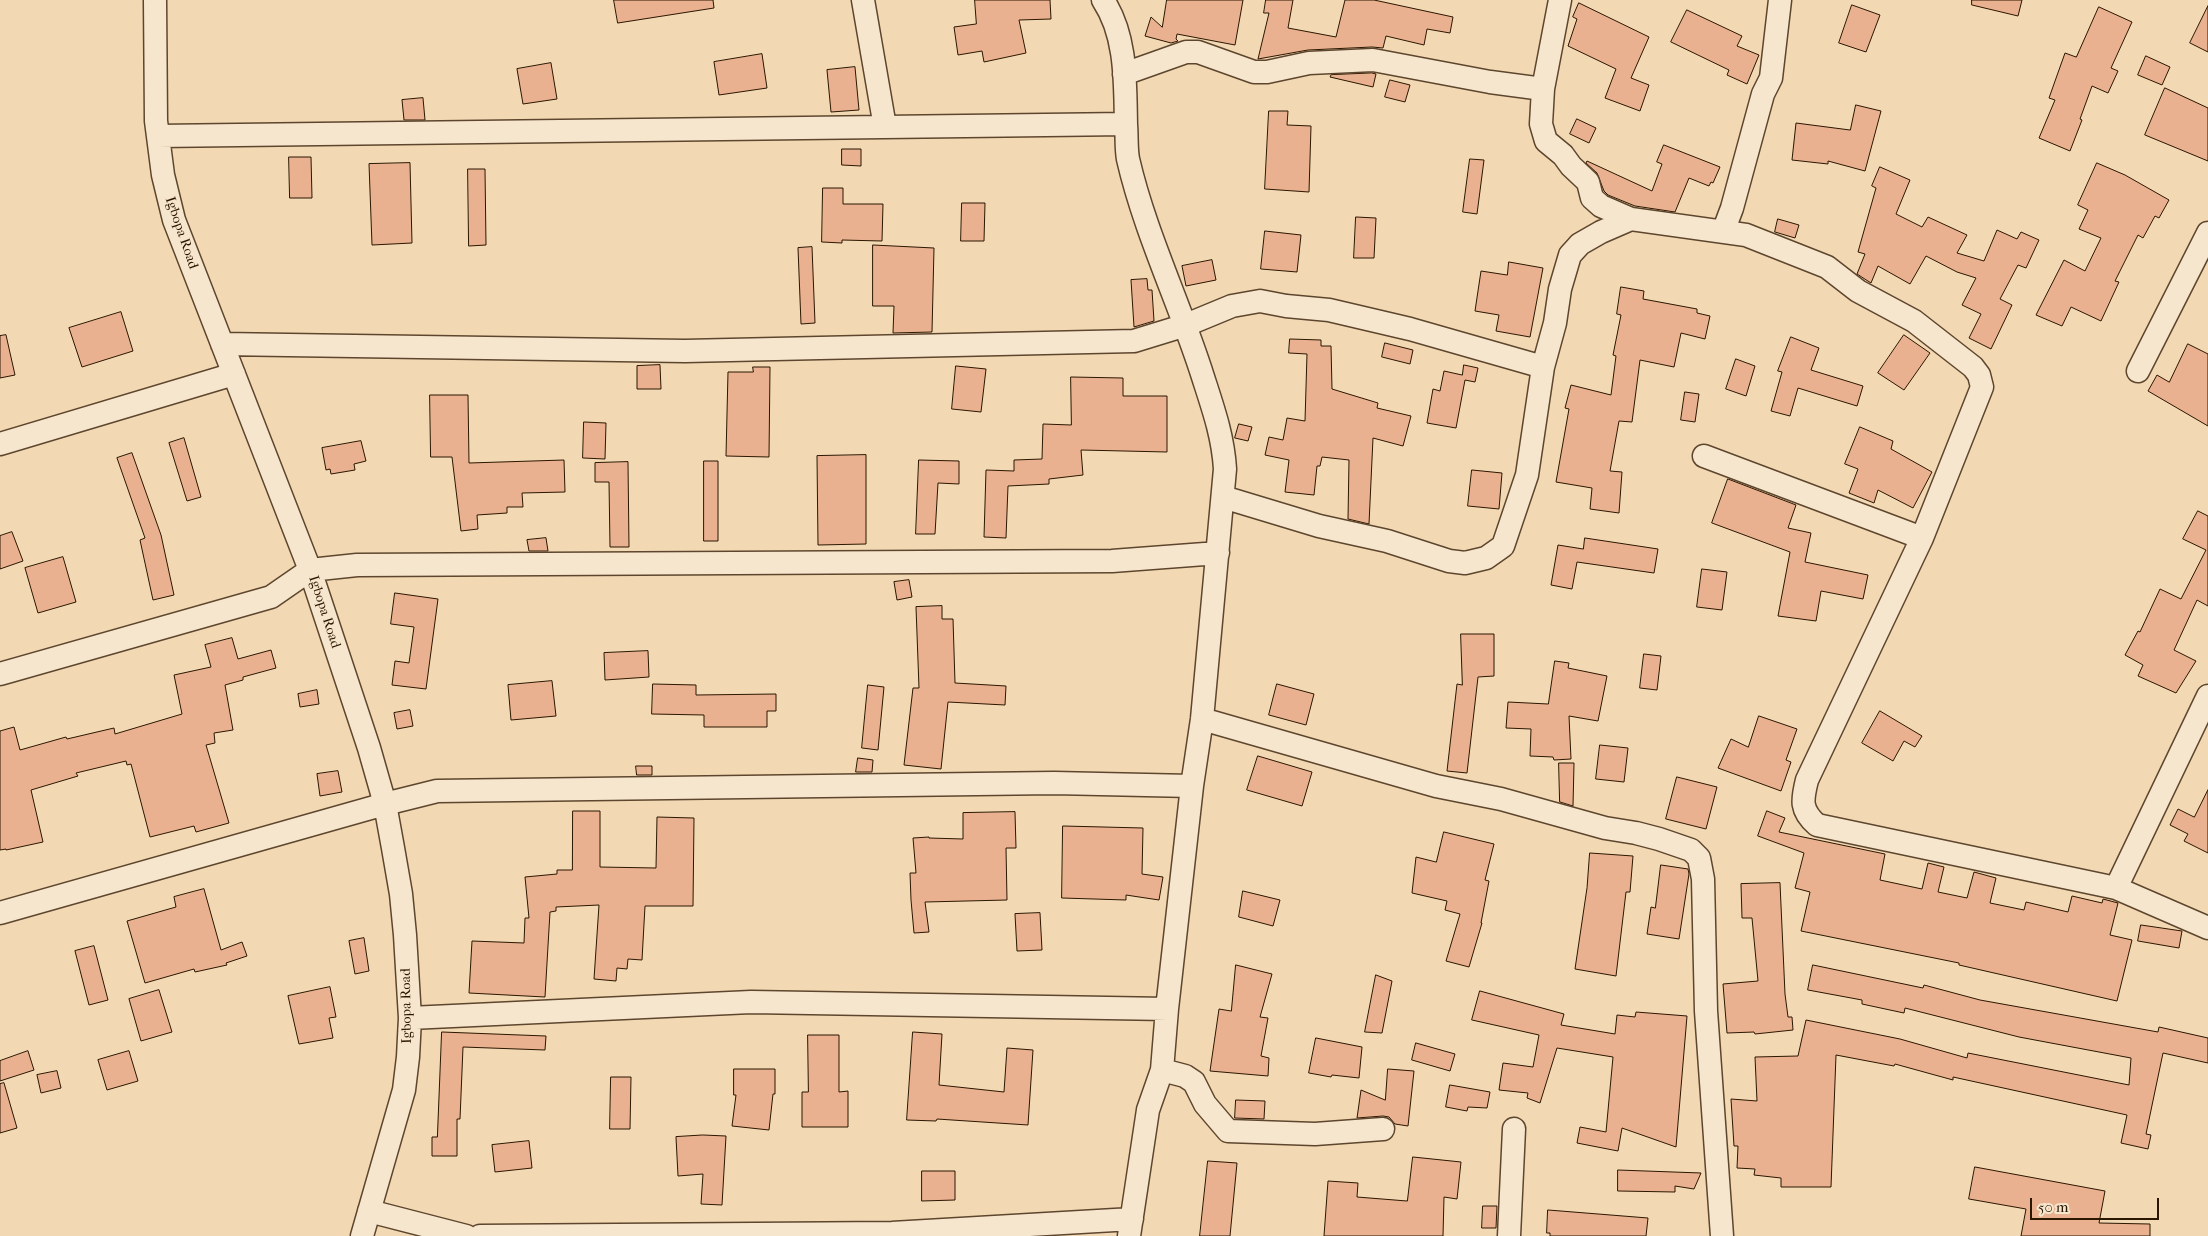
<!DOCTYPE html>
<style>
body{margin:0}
#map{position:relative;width:2208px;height:1236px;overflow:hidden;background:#f2d8b3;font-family:"IM FELL French Canon",serif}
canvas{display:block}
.scale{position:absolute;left:2030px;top:1198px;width:129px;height:22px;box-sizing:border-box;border:2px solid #2b1600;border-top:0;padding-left:6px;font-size:15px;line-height:18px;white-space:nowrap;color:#2b1600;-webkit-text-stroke:4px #f7e6ce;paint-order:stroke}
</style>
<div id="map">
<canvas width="2208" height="1236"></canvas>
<div class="scale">50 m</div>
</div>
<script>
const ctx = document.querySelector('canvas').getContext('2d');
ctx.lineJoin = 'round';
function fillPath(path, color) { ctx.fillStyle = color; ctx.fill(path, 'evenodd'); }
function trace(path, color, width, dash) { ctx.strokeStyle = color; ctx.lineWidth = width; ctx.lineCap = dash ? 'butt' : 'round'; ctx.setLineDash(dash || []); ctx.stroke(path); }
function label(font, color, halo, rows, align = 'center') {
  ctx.font = font + ' "IM FELL French Canon",serif'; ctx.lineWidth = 5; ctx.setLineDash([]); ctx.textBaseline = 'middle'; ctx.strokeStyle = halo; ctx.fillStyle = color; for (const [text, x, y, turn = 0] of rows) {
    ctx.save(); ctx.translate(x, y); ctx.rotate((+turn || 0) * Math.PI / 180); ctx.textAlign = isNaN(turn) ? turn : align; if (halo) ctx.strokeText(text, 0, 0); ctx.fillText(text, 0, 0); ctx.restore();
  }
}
const building = new Path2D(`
 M614 0H713L714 8 618 23Z
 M975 0H1050L1051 19 1019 20 1026 53 984 62 982 51 958 55 954 27 976 24Z
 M1167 0H1243L1235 45 1177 34 1176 39 1178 41 1171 43 1145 36 1151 17 1162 27Z
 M1266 0H1293L1288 28 1336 37 1345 0H1374L1453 17 1450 33 1427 29 1424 45 1386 36 1383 48 1372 47 1308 50 1258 59 1269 13H1264Z
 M1972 0H2022L2018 16 1972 5Z
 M1579 3 1649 37 1631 78 1649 85 1640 111 1605 98 1616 69 1568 46 1577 19 1573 17Z
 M1852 5 1880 15 1866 52 1839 43Z
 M2208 6V52L2190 43Z
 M2099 7 2132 22 2111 68 2118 71 2108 93 2092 86 2080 119 2082 120 2070 151 2039 138 2055 100 2049 98 2065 53 2076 57Z
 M1687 10 1742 36 1737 46 1759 55 1747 84 1727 75 1729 70 1671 42Z
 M762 54 767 88 719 95 714 62Z
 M2146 56 2170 67 2162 85 2138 75Z
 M551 63 557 99 523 104 517 69Z
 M855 67 859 110 831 112 827 70Z
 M1372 73 1376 74 1373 87 1330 77 1331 75Z
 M1390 80 1410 85 1405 102 1385 97Z
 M2165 88 2208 108V161L2145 135Z
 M423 98 425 120H404L402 100Z
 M1856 105 1881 111 1865 171 1828 161V164L1792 160 1796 123 1850 130Z
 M1269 111H1288L1287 125 1311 126 1309 192 1265 189Z
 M1577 119 1596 128 1589 143 1570 134Z
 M1664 145 1720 167 1713 183 1711 182 1709 186 1689 178 1675 212 1635 206 1608 195 1604 191 1597 173 1586 163 1587 161 1652 191 1662 164 1657 162Z
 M842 149H861V166L842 165Z
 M289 157H311L312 198H290Z
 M1470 159 1484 160 1477 214 1463 212Z
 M410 163 412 243 372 245 369 164Z
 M2097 163 2125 175 2169 200 2159 218 2155 216 2143 238 2138 235 2115 281 2119 282 2101 321 2071 307 2062 326 2036 315 2064 260 2085 271 2101 238 2079 229 2088 210 2078 205Z
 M1880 167 1910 180 1896 214 1922 227 1928 217 1967 235 1957 253 1984 261 1997 230 2017 239 2021 232 2039 240 2026 268 2018 265 2000 299 2012 305 1991 349 1969 338 1981 314 1962 305 1976 278 1957 272 1926 256 1910 284 1878 266 1871 283 1857 274 1865 254 1858 252 1876 188 1872 186Z
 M468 169H485L486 245 469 246Z
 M823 188H843V204H883L882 241 842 240V243L822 242Z
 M962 203H985L984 241H961Z
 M1356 217 1376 218 1374 258H1354Z
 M1778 219 1799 225 1795 238 1775 232Z
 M1265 231 1301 235 1297 272 1261 269Z
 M873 245 934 248 932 332 893 333 894 306H873Z
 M812 247 815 323 801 324 798 248Z
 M1212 260 1216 280 1186 286 1182 266Z
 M1509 262 1543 268 1530 337 1496 331 1499 315 1475 311 1481 271 1507 275Z
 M1147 279 1148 290H1152L1154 321 1134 327 1131 280Z
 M1621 287 1644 291 1643 299 1697 309V313L1710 316 1705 339 1681 333 1674 367 1640 360 1632 422 1619 421 1610 471 1622 472 1619 513 1590 509 1592 488 1556 482 1569 409 1565 408 1571 385 1611 395 1616 356 1613 355 1621 315 1617 314Z
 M121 312 133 351 82 367 69 328Z
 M6 335 15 375 0 378V336Z
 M1904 335 1930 353 1904 390 1878 373Z
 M1791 337 1819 348 1811 370 1863 386 1857 406 1798 388 1790 416 1771 411 1782 372 1778 371Z
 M1290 339 1321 340V346H1331L1332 389 1378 403 1377 408 1411 416 1403 446 1373 438 1369 524 1348 519 1349 460 1322 457 1320 466H1317L1314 495 1285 492 1289 460 1265 455 1269 437 1283 440 1287 418 1305 421 1307 354 1289 353Z
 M1385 343 1413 350 1410 364 1382 357Z
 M2188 344 2208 354V426L2148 391 2157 375 2169 382Z
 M1736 359 1755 366 1746 396 1726 389Z
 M660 365 661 389H637V366Z
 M1464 365 1478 368 1475 382 1465 380 1456 428 1427 423 1433 389 1440 391 1444 371 1462 375Z
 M956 366 986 369 981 412 952 409Z
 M753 367H770L769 457 726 456 728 372H753Z
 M1071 377 1123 378V396H1167V452L1081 450 1083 475 1049 479V484L1008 486 1006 538 984 537 986 470 1014 471V460L1042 459 1043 424 1071 425Z
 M1685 392 1699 394 1695 422 1681 420Z
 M430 395H468L469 463 564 460 565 492 522 493 523 507H507V513L477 515 478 529 461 531 452 457H431Z
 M584 422 606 423 605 459 583 458Z
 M1239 424 1252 427 1248 441 1235 438Z
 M1860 427 1893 441 1891 449 1932 472 1913 508 1878 490 1874 503 1849 493 1858 469 1845 464Z
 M184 438 201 497 187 501 169 443Z
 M361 441 366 461 354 464 355 470 331 474 330 469 326 470 322 448Z
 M132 453 161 535 174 595 153 600 140 540 145 538 117 458Z
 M866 455V544L818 545 817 456Z
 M919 460 959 461V484L938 483 935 534H916Z
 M704 461H718V541H704Z
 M628 462 629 547H610L609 482H595V463Z
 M1472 470 1502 473 1499 509 1468 506Z
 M1728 479 1796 505 1788 528 1811 533 1805 562 1868 575 1863 599 1821 591 1816 621 1778 616 1790 552 1712 523Z
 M2198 511 2208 516V606L2197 600 2174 650 2196 661 2176 693 2138 676 2143 665 2125 655 2138 631 2140 632 2160 589 2181 599 2206 550 2183 539Z
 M12 532 23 561 0 569V536Z
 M546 538 548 551H529L527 540Z
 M1585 538 1658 549 1654 573 1577 562 1572 589 1551 585 1558 545 1583 549Z
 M63 557 76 602 38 613 25 568Z
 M1702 569 1727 572 1722 610 1697 607Z
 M909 580 912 597 897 600 894 582Z
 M395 593 438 599 426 689 392 685 395 661 409 663 414 627 391 624Z
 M942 606V619H953L955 683 1006 686 1005 705 948 702 941 769 904 765 913 688H919L916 607Z
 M1461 634H1494V676L1478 677 1467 773 1447 771 1457 684 1462 685Z
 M232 638 238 659 271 650 276 668 243 677V680L225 685 233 730 214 733 215 743 206 745 229 823 196 832 194 826 150 837 131 764 127 765 126 761 76 773 78 776 31 790 43 842 6 850V849L0 850V731L14 727 20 750 66 737 67 739 114 728 115 734 182 714 174 675 211 667 205 645Z
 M648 651 649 677 605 680 604 653Z
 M1644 654 1661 656 1657 690 1640 688Z
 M1555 661 1569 663 1568 668 1607 676 1598 721 1569 716 1571 759 1554 760 1553 757 1530 756 1531 729 1506 728 1508 702 1548 704Z
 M552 681 556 716 511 720 508 685Z
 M653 684 696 685V695L776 694V711H767V727H704V715L652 714Z
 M1277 684 1314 694 1306 725 1269 715Z
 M868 685 884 687 878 750 862 748Z
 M317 690 319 704 300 707 298 694Z
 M410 710 413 726 397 729 394 713Z
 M1880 711 1922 736 1915 747 1904 741 1893 761 1862 743Z
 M1759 716 1797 729 1786 760 1791 762 1781 791 1718 768 1731 739 1748 747Z
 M1600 745 1628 748 1624 782 1596 779Z
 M1258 756 1312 772 1302 806 1247 790Z
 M858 758 873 760 872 772H856Z
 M1559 763H1574L1573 806 1560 802Z
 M636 766H652V775H637Z
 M338 771 342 792 320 796 317 774Z
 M1677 777 1717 787 1706 829 1666 819Z
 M2208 790V853L2184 841 2188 834 2170 825 2178 809 2194 817Z
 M573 811H600V867L656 868 657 817 694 818 693 906H645L642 960 628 959 627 969 617 968 616 981 594 979 599 905 556 907V911L550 912 545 997 469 993 472 941 524 943 525 918H529L525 877 557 874V870H572Z
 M1767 811 1785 818 1779 832 1885 854 1880 880 1922 889 1928 863 1944 867 1938 892 1967 898 1974 872 1996 878 1990 903 2024 910 2026 902 2068 912 2072 896 2102 903 2103 899 2118 903 2110 935 2132 940 2117 1001 1959 965V963L1801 931 1810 892 1795 888 1804 853 1758 836Z
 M1015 812 1016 848H1006L1007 900 925 902 929 932 914 933 911 900 910 873H916L913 838 929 837V838L963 839V813Z
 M1063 826 1143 828 1142 874 1163 877 1159 900 1126 895V900L1062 898Z
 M1444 832 1494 844 1485 880 1489 881 1481 923H1482L1469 967 1446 961 1460 914 1445 910 1447 901 1412 893 1416 857 1436 862Z
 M1590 853 1633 856 1630 892H1626L1616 976 1575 969 1587 888Z
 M1661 865 1688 869 1689 874 1679 939 1647 934 1651 907 1655 908Z
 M1780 883 1785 994 1788 1017H1792L1793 1030 1755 1034 1754 1032 1727 1033 1723 984 1758 981 1752 918H1742L1741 884Z
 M204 889 221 950 242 942 247 956 226 963 227 965 195 972 194 969 145 983 127 921 176 907 174 897Z
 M1243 891 1280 900 1273 926 1239 917Z
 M1040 913 1042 950 1017 951 1015 914Z
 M2141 925 2182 931 2179 948 2138 941Z
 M364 938 369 971 355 974 349 941Z
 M94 946 108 1000 89 1005 75 951Z
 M1236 965 1272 974 1260 1017 1268 1018 1261 1056 1269 1058 1268 1076 1210 1071 1219 1009 1231 1011Z
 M1813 965 1923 988 1924 985 1980 1000 2158 1032 2159 1027 2208 1038V1063L2163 1053 2146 1134 2151 1135 2148 1149 2121 1143 2127 1115 1953 1077V1080L1895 1064 1894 1066 1836 1055 1831 1187H1781V1178L1754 1175 1755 1169 1737 1168 1738 1146H1734L1731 1099 1757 1101 1755 1057 1798 1056 1806 1020 1900 1039 1967 1058 1968 1053 2129 1085 2131 1058 2019 1037 1905 1008 1904 1013 1862 1004V1000L1808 990Z
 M1376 975 1392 981 1382 1033 1365 1032Z
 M330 987 336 1017 329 1018 333 1038 299 1044 288 996Z
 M159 990 172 1032 141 1041 129 999Z
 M1480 991 1564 1014 1561 1025 1615 1034 1617 1015 1635 1017 1636 1012 1687 1016 1676 1147 1622 1128 1618 1151 1577 1143 1580 1127 1606 1132 1613 1057 1557 1048 1540 1103 1527 1098 1528 1093 1499 1090 1503 1063 1533 1067 1539 1035 1472 1020Z
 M442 1032 546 1036 545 1050 463 1047 460 1119H457V1156H432V1137H437Z
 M913 1032 942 1034 939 1085 1004 1092 1007 1048 1033 1050 1028 1125 937 1119 936 1121 907 1120Z
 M808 1035H839V1092L848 1091V1127H802V1092H808Z
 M1316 1038 1362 1047 1359 1078 1332 1075 1331 1077 1309 1073Z
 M1416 1043 1455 1054 1450 1071 1412 1060Z
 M28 1051 34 1070 0 1081V1061Z
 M129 1051 138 1081 107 1090 98 1060Z
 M734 1069H775V1094H773L769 1130 732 1126 736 1095H734Z
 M1388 1069 1414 1071 1408 1126 1395 1124 1389 1117 1383 1116 1357 1118 1361 1090 1385 1100Z
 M57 1071 61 1088 41 1093 37 1075Z
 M611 1077H631L630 1129H610Z
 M4 1083 17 1128 0 1133V1084Z
 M1450 1085 1490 1092 1487 1108 1468 1107 1467 1111 1446 1107Z
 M1236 1100 1265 1101 1264 1119 1235 1118Z
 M703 1135 726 1136 722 1205 701 1204 703 1174 678 1176 676 1137Z
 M529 1141 532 1168 495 1172 492 1145Z
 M1413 1157 1461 1162 1457 1199 1444 1197 1443 1236H1324L1328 1181 1358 1183 1357 1197 1407 1201Z
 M1208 1161 1237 1163 1230 1236H1200Z
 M1975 1167 2105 1191 2099 1223 2150 1224V1236H2021L2026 1209 1969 1199Z
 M1618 1170 1701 1173 1694 1189 1675 1186V1192L1618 1191Z
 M922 1171H955V1200L922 1201Z
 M1483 1206H1497L1496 1228H1482Z
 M1548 1210 1648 1218 1646 1236H1550V1233H1547Z`);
fillPath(building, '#e9b18f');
trace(building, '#2b1600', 1);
const minor = new Path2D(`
 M155 0 156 121 163 175 174 220 310 570 369 748 385 804 393 848 401 894 405 935 410 1018 408 1057 404 1090 362 1236
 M863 0 885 127
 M1103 0C1127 36 1125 83 1126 125 1127 136 1126 148 1128 159 1145 233 1180 304 1203 377 1213 408 1223 436 1225 469L1202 719 1192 786 1167 1009 1162 1070 1148 1110 1129 1236
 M1560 0 1543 89 1541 124 1546 141 1563 155 1571 166 1588 182 1592 198 1601 206 1631 219
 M1124 74 1186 52H1198L1254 72H1267L1309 63 1373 60 1490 82 1543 89
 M158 136 1126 124
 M1723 232 1732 208 1763 94 1771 78 1780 0
 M222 344 685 351 1134 341 1186 325 1232 306 1260 301 1286 306 1329 310 1410 329 1543 367
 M2138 371 2208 233
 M0 444 234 374
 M1704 456 1922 538
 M1223 497 1319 526 1387 541 1449 561 1465 563 1486 558 1503 546 1527 475 1543 367 1555 323 1560 289 1570 255 1580 244 1601 232 1631 219 1746 235 1827 267 1858 291 1914 321 1973 367 1979 375 1982 387 1922 538 1807 780C1802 800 1800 810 1817 825L2116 888 2208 928
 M0 674 271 597 310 570 357 565 1112 561 1218 553
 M1202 719 1436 786 1501 799 1605 828 1636 833 1659 839 1691 850 1699 858 1703 879 1706 1011 1722 1236
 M2116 888 2208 696
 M0 913 385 804 437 791 1054 783 1192 786
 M410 1018 751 1002 1167 1009
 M1162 1070 1185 1076 1194 1082 1205 1104 1228 1131 1315 1134 1383 1129
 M369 1211 466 1236
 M480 1236 892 1233 1132 1219
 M1509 1236 1514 1129`);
trace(minor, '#5d462d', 25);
trace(minor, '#f7e6ce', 22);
label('14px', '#2b1600', '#f7e6ce', [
 ["Igbopa Road",181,233,71],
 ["Igbopa Road",324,612,72],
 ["Igbopa Road",407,1006,-91]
]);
</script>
